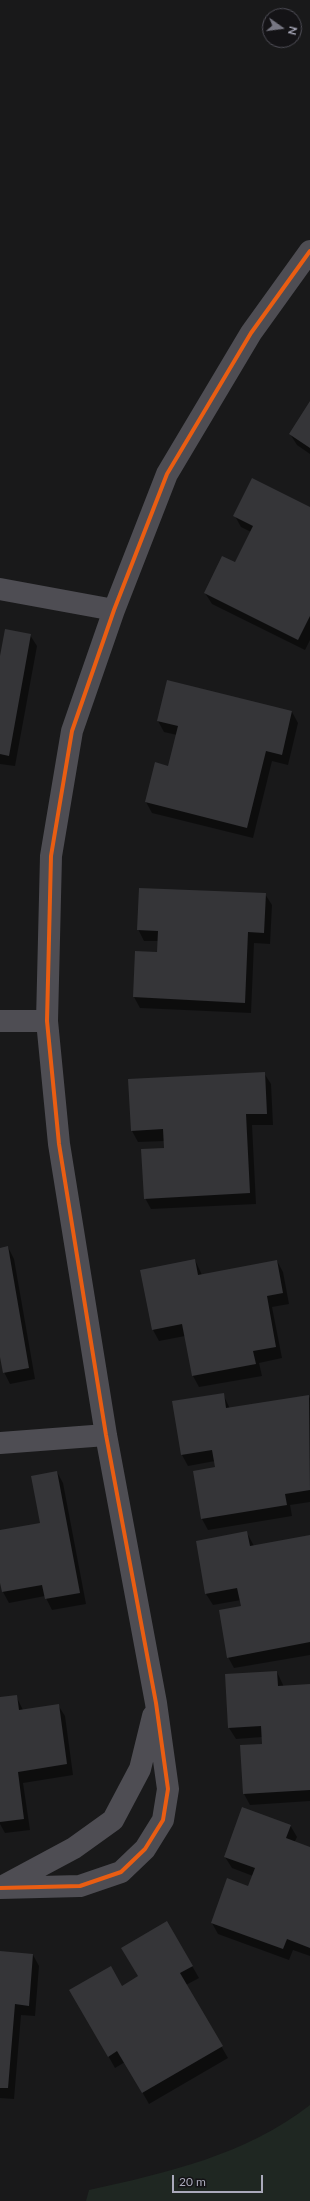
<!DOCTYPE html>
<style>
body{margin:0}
#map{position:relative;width:310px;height:2201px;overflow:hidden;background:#19191a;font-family:Lato,sans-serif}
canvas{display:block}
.north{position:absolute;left:262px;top:8px;width:40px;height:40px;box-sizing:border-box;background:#141316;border:1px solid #504f58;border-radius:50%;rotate:104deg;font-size:11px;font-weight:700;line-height:16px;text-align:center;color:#aab}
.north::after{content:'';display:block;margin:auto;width:14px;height:18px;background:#777783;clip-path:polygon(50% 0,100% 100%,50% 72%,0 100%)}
.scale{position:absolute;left:172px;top:2175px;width:91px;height:18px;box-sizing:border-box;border:2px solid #aab;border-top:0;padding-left:5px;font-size:12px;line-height:14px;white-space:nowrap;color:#aab;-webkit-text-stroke:3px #141316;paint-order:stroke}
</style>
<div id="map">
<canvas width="310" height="2201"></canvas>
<div class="north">N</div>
<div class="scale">20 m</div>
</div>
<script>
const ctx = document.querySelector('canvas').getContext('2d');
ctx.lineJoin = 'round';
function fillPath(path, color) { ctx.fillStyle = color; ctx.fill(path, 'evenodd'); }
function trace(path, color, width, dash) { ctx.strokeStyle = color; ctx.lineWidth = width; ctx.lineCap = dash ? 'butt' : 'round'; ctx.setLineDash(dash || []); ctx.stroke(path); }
fillPath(new Path2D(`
 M310 2105V2201H86L89 2190C166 2173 246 2155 310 2105Z`), '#1f2722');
fillPath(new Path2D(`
 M310 403V454L297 445 290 434Z
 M310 508V640L305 650 212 604 205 593 235 563 251 532 241 527 235 516Z
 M30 635 37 646 15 766 0 764V661Z
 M168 681 292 712 298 723 288 765 272 761 253 838 152 813 146 802 169 767 177 735 164 732 158 721Z
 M265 894 272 905 270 944 254 943 251 1013 140 1008 134 997 136 952 158 953 159 941H144L138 929Z
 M264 1073 271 1084 273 1125H252L256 1204 151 1209 145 1198 165 1149V1141L138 1142 132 1131 129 1080Z
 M8 1247 14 1259 35 1379 10 1384 4 1372 0 1351V1249Z
 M195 1260 202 1275 277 1261 283 1272 289 1304 272 1307 282 1358 259 1363 262 1376 199 1387 193 1376 185 1336 159 1341 153 1330Z
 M223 1394 230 1409 308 1396 310 1398V1502L290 1505 292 1516 208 1530 202 1519 216 1468 215 1461 188 1466 182 1455Z
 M57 1472 63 1483 86 1604 52 1610 45 1596 9 1603 3 1592 0 1577V1531L41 1524Z
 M247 1533 254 1546 310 1536V1655L234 1668 228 1657 242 1607 241 1600 213 1605 206 1594Z
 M277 1672 284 1687 310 1685V1801L250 1805 244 1794 263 1745 262 1737 236 1739 229 1728 226 1675Z
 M16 1696 23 1710 58 1705 65 1716 73 1775 23 1783 30 1830 5 1833 0 1824V1698Z
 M290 1825 297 1837 294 1843 310 1848V1956L293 1950 289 1960 218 1934 212 1923 249 1887 253 1876 232 1868 225 1857Z
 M167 1922 199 1978 186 1985 228 2058 149 2104 125 2062 115 2068 71 1990 121 1987 139 1976Z
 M0 1952 33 1955 39 1966 35 2016 21 2015 14 2099 0 2098Z`), '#0007');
fillPath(new Path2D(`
 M310 401V448L289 434Z
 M252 478 310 507V616L298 640 204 593 222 556 235 562 253 526 233 516Z
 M5 629 31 634 9 756 0 754V656Z
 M167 680 292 711 282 755 266 751 247 828 145 802 155 762 168 766 178 726 157 721Z
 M139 888 266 893 264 933 248 932 245 1003 133 997 135 951 157 952 158 931 137 930Z
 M265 1072 267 1114H246L250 1193 144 1199 141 1149 164 1148 163 1129 131 1131 128 1079Z
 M8 1246 29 1368 3 1373 0 1357V1248Z
 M195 1259 198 1275 277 1260 283 1293 267 1296 276 1347 253 1351 256 1364 192 1376 182 1324 152 1330 140 1270Z
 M224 1393 226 1408 309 1395 310 1490 285 1494 287 1505 201 1519 193 1471 215 1467 212 1450 181 1455 172 1401Z
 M57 1471 80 1593 45 1599 42 1585 2 1592 0 1583V1530L40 1523 31 1476Z
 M247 1531 250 1546 310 1535V1642L227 1658 219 1610 241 1606 237 1588 205 1594 196 1541Z
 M277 1671 278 1686 310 1684V1790L243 1794 240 1745 262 1744 261 1726 228 1728 225 1674Z
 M17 1695 19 1710 59 1704 67 1764 18 1772 24 1819 0 1822V1697Z
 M242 1807 291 1825 286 1838 310 1847V1948L287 1939 283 1949 211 1923 227 1878 248 1886 255 1868 224 1857Z
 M167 1921 193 1966 180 1973 223 2046 142 2093 117 2051 108 2057 69 1990 111 1966 122 1986 138 1976 121 1948Z
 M0 1951 33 1954 29 2006 15 2004 8 2088H0Z`), '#353538');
trace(new Path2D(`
 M0 589 114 610
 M0 1021H47
 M0 1443 106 1435
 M3 1886 74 1848 113 1820 140 1769 153 1716
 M0 1888 80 1886 121 1872 145 1849 163 1820 168 1789 156 1703 106 1435 59 1144 47 1021 51 856 72 731 114 610 167 474 251 333 310 251`), '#4e4d53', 22);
trace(new Path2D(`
 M0 1888 80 1886 121 1872 145 1849 163 1820 168 1789 156 1703 106 1435 59 1144 47 1021 51 856 72 731 114 610 167 474 251 333 310 251`), '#e95d12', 4);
</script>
